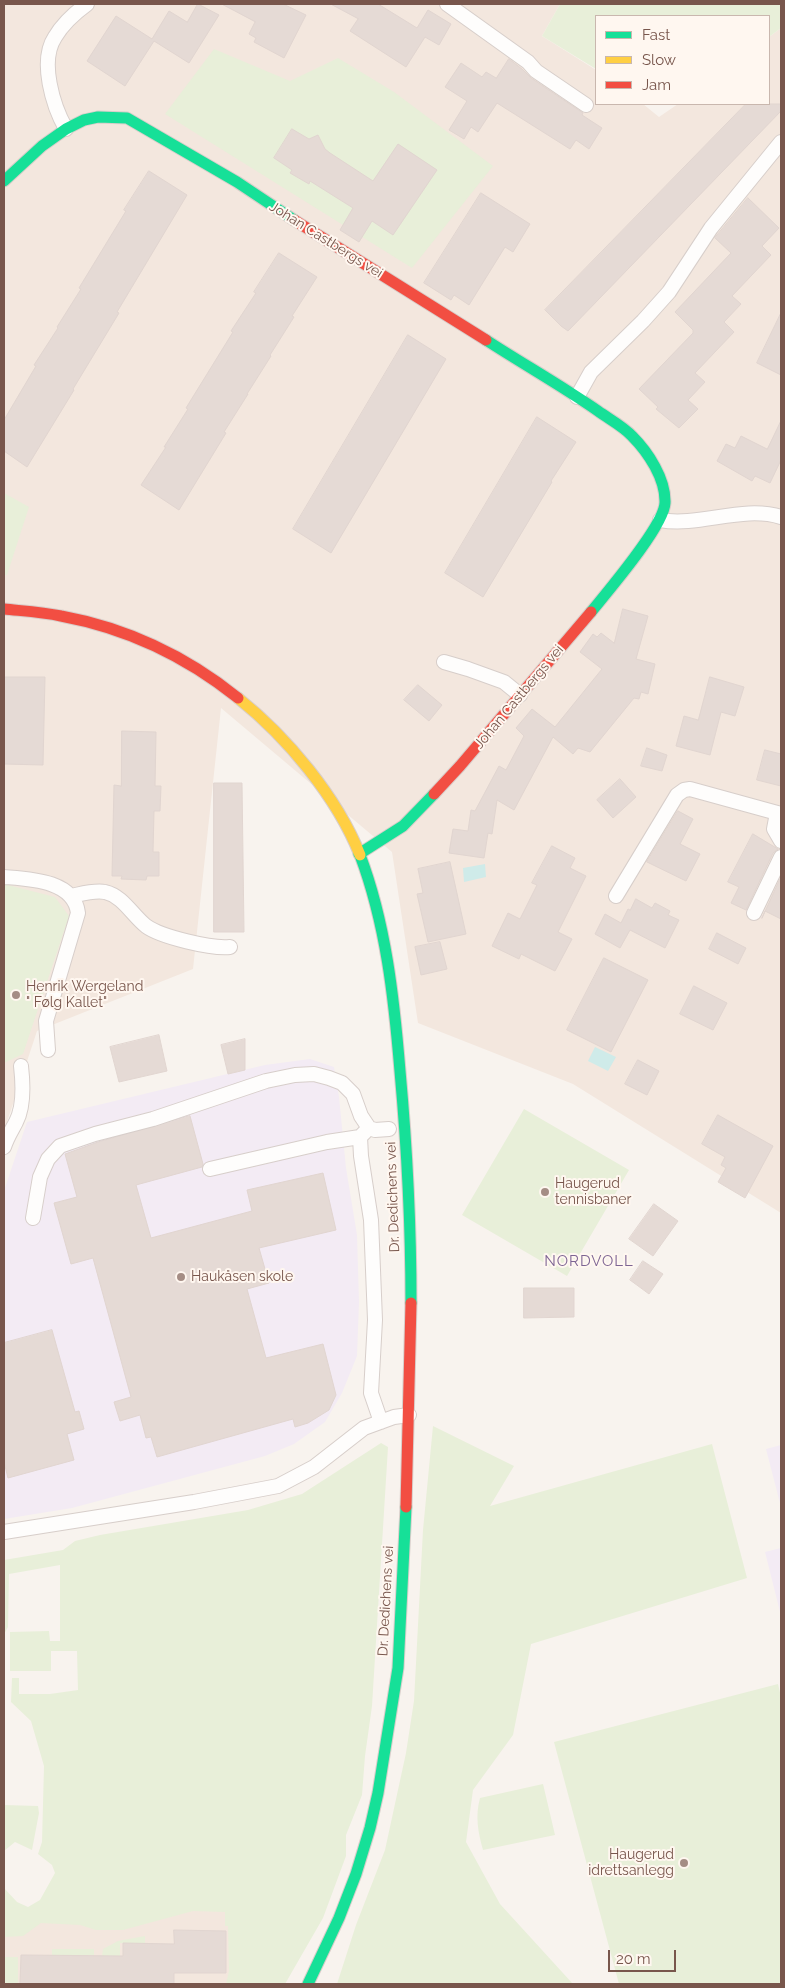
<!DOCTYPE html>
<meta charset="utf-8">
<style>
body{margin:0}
#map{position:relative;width:785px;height:1988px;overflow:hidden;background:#f8f3ee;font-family:Raleway,sans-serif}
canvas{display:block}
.frame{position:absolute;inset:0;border:5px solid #78564c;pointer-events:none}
.legend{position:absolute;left:595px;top:15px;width:175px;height:90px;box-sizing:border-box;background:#fff7f0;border:1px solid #c9b7ae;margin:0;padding:6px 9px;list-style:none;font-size:15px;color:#78564c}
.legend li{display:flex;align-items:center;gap:10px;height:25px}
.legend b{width:25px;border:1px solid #c9b7ae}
.scale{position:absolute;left:608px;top:1950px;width:68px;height:22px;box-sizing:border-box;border:2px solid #78564c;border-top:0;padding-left:6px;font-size:15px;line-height:18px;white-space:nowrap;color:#78564c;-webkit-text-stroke:4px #fff7f0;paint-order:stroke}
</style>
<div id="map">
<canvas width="785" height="1988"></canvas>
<div class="frame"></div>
<ul class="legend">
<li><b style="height:6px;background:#16e098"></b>Fast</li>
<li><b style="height:6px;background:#ffcf43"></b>Slow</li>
<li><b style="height:6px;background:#f24e42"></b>Jam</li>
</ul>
<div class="scale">20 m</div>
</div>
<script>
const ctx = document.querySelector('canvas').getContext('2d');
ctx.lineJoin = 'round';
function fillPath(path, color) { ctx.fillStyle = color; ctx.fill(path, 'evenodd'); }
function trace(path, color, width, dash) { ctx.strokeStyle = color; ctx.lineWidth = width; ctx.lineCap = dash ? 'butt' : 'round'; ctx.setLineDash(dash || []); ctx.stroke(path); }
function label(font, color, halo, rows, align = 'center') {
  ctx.font = font + ' Raleway,sans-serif'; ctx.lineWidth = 4; ctx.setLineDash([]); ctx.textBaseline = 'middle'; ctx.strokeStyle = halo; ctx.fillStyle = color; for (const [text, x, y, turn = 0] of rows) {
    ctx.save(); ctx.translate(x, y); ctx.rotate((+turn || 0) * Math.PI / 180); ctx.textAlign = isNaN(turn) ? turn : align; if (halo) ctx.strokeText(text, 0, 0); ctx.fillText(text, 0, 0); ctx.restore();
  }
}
fillPath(new Path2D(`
 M4 4H560L542 36 596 70V104H643L659 117 678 104H769V37L781 28V1213L573 1084 418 1023 392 852 221 708 193 969 37 1031 4 1131Z
 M303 1901 264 1984H4V1922Z`), '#f3e7de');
fillPath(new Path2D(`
 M310 1059 334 1067 339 1097 346 1168 357 1235 359 1302 357 1356 342 1393 325 1422 294 1444 265 1456 72 1508 4 1519V1191L27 1122 265 1065Z
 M781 1445V1507L766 1449Z
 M781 1548V1616L765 1552Z`), '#f3ebf4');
fillPath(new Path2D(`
 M560 4H781V28L769 37V16H596V69L542 36Z
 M214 49 290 81 338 58 394 92 493 166 412 268 165 114Z
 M4 493 29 507 7 575H4Z
 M4 884 55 897 69 916 23 1054 4 1063Z
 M524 1109 629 1170 567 1276 462 1215Z
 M433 1426 514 1466 490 1506 712 1444 747 1578 531 1644 513 1735 473 1790 466 1842 500 1904 573 1984H337L356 1925 385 1850 406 1753 414 1701 423 1530Z
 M381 1443 388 1447 372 1706 365 1756 362 1795 346 1835V1856L323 1918 285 1984H226L229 1971 228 1926H225V1912L193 1911 123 1930H96L80 1925 41 1923 23 1936 4 1937V1888L17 1902 28 1907 40 1900 55 1873 52 1865 38 1854 42 1842 44 1766 31 1721 11 1702 12 1678H19V1694H50L78 1690 77 1651H51V1671H10V1632L49 1631 50 1641H60V1565L9 1574 8 1627 4 1634V1560L63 1550 75 1541 100 1535 248 1510 302 1494Z
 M778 1684 781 1697V1984H619L554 1742Z
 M543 1784 555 1835 483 1850C478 1832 475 1816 480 1798Z
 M4 1805 38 1806 39 1813 32 1850 15 1842 4 1851Z
 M145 1936V1943H120V1956H102L103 1949 118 1941Z
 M52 1949H94V1955H52Z
 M4 1957H18V1984H4Z`), '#e8efd9');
fillPath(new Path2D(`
 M485 864 486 877 464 882 463 868Z
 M595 1047 616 1057 608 1071 588 1061Z`), '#cfebe9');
const building = new Path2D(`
 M198 4 219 15 189 63 154 41 125 86 87 61 116 16 152 39 169 11 187 22Z
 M222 4H283L306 15 284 58 254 42 256 38 249 34 255 22Z
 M331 4H378L417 28 428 10 451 24 439 45 425 37 406 67 350 31 358 19Z
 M509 59 522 69 531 78 583 113 582 115 602 128 589 149 576 140 570 149 497 103 478 132 471 127 464 139 449 130 467 101 445 87 461 63 482 77 486 72 496 78Z
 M746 104H781V111L568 331 561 326 545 310Z
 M292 129 309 139 318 135 325 149 330 153 373 181 398 144 437 170 393 235 372 221 359 242 340 230 353 208 310 181 309 184 290 173 292 170 274 158Z
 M149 171 187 195 117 312 119 313 73 389 74 390 27 467 4 451V420L36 366 34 365 58 328 57 327 81 289 79 288 126 211 124 210Z
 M481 193 530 224 513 252 505 247 469 305 454 295 451 300 424 283Z
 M748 198 779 228 762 246 771 255 732 296 741 304 724 322 734 332 695 373 705 382 688 400 698 409 679 428 656 409 658 407 639 389 693 333V330L675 312 731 253 715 238Z
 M279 253 317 277 292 316 294 317 270 355 271 356 247 394H248L224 432 226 433 179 510 141 485 166 447H164L188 409 186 408 233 332 231 331 256 293 254 292Z
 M781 313V375L757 363Z
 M408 335 446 359 331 553 293 529Z
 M537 417 576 442 551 481 552 482 483 597 445 573Z
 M781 421V460L770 483 755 476 752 481 717 461 726 444 735 448 741 436 767 449Z
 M623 609 648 616 636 659 655 664 648 694 641 692 639 699 634 698 590 752 578 748 573 754 553 737 514 810 497 800 492 834 488 833 484 858 449 853 453 829 468 831 471 810 475 811 499 766 506 770 524 736 516 728 532 709 555 727 602 669 580 652 593 634 597 637 601 633 614 643Z
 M4 677H45L43 765 4 764Z
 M710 677 744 687 735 716 721 712 710 755 676 746 684 716 698 720Z
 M418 685 442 705 429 721 404 700Z
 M122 731 156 732 155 786H161L160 811H154L153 852H159V876H147L146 880 121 879 122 876H112L114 785 121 786Z
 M647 748 667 755 662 771 641 766Z
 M765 750 781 754V786L757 780Z
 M620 779 636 797 613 818 597 800Z
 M214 783H242L244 932H214Z
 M678 811 693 819 680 844 700 854 686 881 647 862Z
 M753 834 778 849 773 853 746 910 731 903 739 887 728 882Z
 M552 846 575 858 570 868 586 876 558 932 572 939 555 971 521 954 519 959 492 946 508 913 520 919 537 885 532 883Z
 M450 862 466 934 428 942 417 894 423 893 418 869Z
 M781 877V919L765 911 762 918Z
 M636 899 652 908 655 903 670 911 668 915 679 920 665 948 630 930 620 948 595 934 605 914 621 923 628 909 630 910Z
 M717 933 746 948 738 964 709 949Z
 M440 942 447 969 421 975 415 947Z
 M604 958 648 980 611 1052 567 1030Z
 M694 986 727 1003 713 1030 680 1014Z
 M159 1035 167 1071 119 1082 110 1047Z
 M245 1039V1070L228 1074 221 1045Z
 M638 1060 659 1071 647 1095 625 1084Z
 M718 1115 773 1146 745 1198 718 1182 726 1168 721 1165 725 1157 702 1144Z
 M190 1116 203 1164 202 1167 136 1185 151 1238 252 1211 247 1190 323 1173 336 1230 259 1248 269 1283 247 1289 266 1358 323 1344 336 1395 329 1410 308 1423 295 1427 293 1419 157 1457 151 1437 146 1438 140 1415 120 1421 114 1402 131 1397 93 1258 71 1264 54 1203 77 1197 65 1154 98 1142Z
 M654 1204 678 1221 653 1256 629 1239Z
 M643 1261 663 1274 649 1294 630 1280Z
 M524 1288H574V1317L524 1318Z
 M52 1330 75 1412 79 1411 84 1429 67 1434 74 1460 8 1478 4 1462V1343Z
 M174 1930 226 1931V1973H174V1984H20L21 1955 123 1956V1943L174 1944Z`);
fillPath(building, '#e5dad5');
trace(building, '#e1d5d0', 1);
const lane = new Path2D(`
 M447 4 528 62 536 71 586 105
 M66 129C53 106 39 61 55 37 62 25 76 12 87 4
 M577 397 591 372 643 321 669 292 711 228 781 142
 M660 520C700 527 742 505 781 517
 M444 662 468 669 504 682 520 695
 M777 813 774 829 781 841
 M4 877C29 879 74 880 78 913L46 1021 48 1050
 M71 896C81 894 94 890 105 892 123 896 132 915 146 926 161 937 212 949 230 947
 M616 896 677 795 684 790 690 789 781 814
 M754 913 781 857
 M360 1137 361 1156 371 1220 375 1320 371 1393 381 1422
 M4 1147C7 1137 12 1130 16 1122 24 1107 23 1083 21 1066
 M210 1169 327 1142 360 1137 365 1132
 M33 1218 40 1177 48 1159 60 1146 95 1134 153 1119 266 1081 295 1075 314 1074 329 1078 342 1083 353 1094 361 1116 369 1128 375 1130 389 1129
 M4 1532 194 1502 278 1486 314 1467 364 1428 394 1417 409 1415`);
const fast = new Path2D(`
 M4 181 42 146 66 129 84 120 98 117 127 118 237 182 294 220
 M486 340C523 364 562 386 598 411 609 419 623 426 632 436 648 452 666 479 665 503 664 526 608 591 591 612
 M359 854 403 826 434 794
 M360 855C386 924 394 998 400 1071 407 1148 411 1226 411 1303
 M308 1984 339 1918 356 1874 370 1828 378 1793 398 1668 406 1507`);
const slow = new Path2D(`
 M238 698C287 737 337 797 360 855`);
const jam = new Path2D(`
 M294 220 486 340
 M4 609C23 611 42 612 61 616 126 628 187 657 238 698
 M434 794 460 766 591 612
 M406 1507 411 1303`);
trace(lane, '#d7ceca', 16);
trace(fast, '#d8ceca', 13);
trace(slow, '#d8ceca', 13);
trace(jam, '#d8ceca', 13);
trace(lane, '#fefdfc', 14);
trace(fast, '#16e098', 11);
trace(slow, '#ffcf43', 11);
trace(jam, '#f24e42', 11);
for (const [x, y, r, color] of [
 [16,995,5,"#a58d85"],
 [545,1192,5,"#a58d85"],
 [181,1277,5,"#a58d85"],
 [684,1863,5,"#a58d85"]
]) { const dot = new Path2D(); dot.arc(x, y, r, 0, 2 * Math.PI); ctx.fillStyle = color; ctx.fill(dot); trace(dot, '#fff7f0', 2); }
label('14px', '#78564c', '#fff7f0', [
 ["Johan Castbergs vei",326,240,32],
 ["Johan Castbergs vei",519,697,-50],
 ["Dr. Dedichens vei",393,1197,-92],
 ["Dr. Dedichens vei",386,1601,-87]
]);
label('14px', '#78564c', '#fff7f0', [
 ["Henrik Wergeland",26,987],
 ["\" Følg Kallet\"",26,1003],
 ["Haugerud",555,1184],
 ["tennisbaner",555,1200],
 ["Haukåsen skole",191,1277],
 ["Haugerud",674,1855,"right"],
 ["idrettsanlegg",674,1871,"right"]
], 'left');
ctx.letterSpacing = '1px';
label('15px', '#7d6493', '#fff7f0', [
 ["NORDVOLL",589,1261]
]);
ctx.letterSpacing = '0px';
</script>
